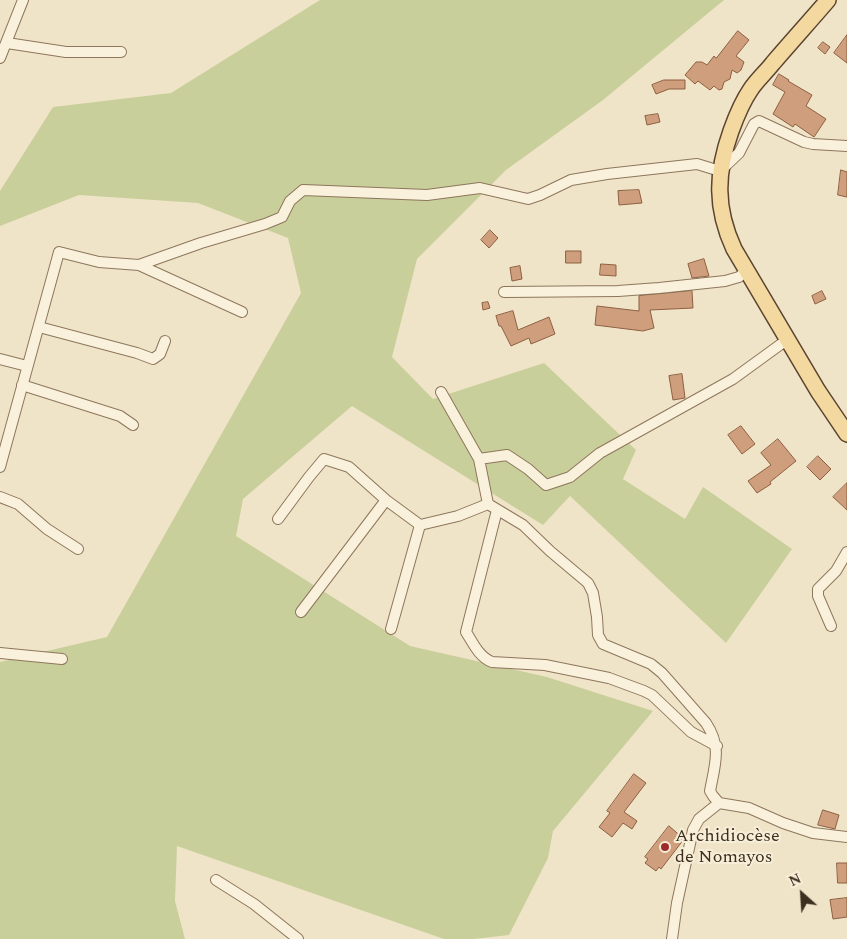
<!DOCTYPE html>
<meta charset="utf-8">
<style>
body{margin:0}
#map{position:relative;width:847px;height:939px;overflow:hidden;background:#f0e4c8;font-family:Spectral,serif}
canvas{display:block}
.north{position:absolute;left:777px;top:869px;width:50px;height:50px;-webkit-text-stroke:4px #f7eed8;paint-order:stroke;rotate:334deg;font-size:14px;font-weight:700;line-height:20px;text-align:center;color:#3d2e20}
.north::after{content:'';display:block;margin:auto;width:18px;height:22px;background:#3d2e20;clip-path:polygon(50% 0,100% 100%,50% 72%,0 100%)}
</style>
<div id="map">
<canvas width="847" height="939"></canvas>
<div class="north">N</div>
</div>
<script>
const ctx = document.querySelector('canvas').getContext('2d');
ctx.lineJoin = 'round';
function fillPath(path, color) { ctx.fillStyle = color; ctx.fill(path, 'evenodd'); }
function trace(path, color, width, dash) { ctx.strokeStyle = color; ctx.lineWidth = width; ctx.lineCap = dash ? 'butt' : 'round'; ctx.setLineDash(dash || []); ctx.stroke(path); }
function label(font, color, halo, rows, align = 'center') {
  ctx.font = font + ' Spectral,serif'; ctx.lineWidth = 4; ctx.setLineDash([]); ctx.textBaseline = 'middle'; ctx.strokeStyle = halo; ctx.fillStyle = color; for (const [text, x, y, turn = 0] of rows) {
    ctx.save(); ctx.translate(x, y); ctx.rotate((+turn || 0) * Math.PI / 180); ctx.textAlign = isNaN(turn) ? turn : align; if (halo) ctx.strokeText(text, 0, 0); ctx.fillText(text, 0, 0); ctx.restore();
  }
}
fillPath(new Path2D(`
 M320 0H724L603 100 506 170 417 259 392 357 433 399 544 363 636 450 623 479 685 519 703 487 792 549 726 643 570 496 543 525 352 406 243 499 236 536 410 646 547 677 653 711 553 831 548 858 509 935 474 939H444L177 846 175 901 185 939H0V662L107 637 301 293 288 238 198 203 79 195 0 226V191L53 107 171 93Z`), '#c9cf9b');
const building = new Path2D(`
 M738 31 749 40 736 56 744 62 741 70 737 73 732 70 730 79 724 82 722 89 719 90 714 86 710 90 698 81 695 84 685 75 696 62H702L707 65 714 56 716 58Z
 M847 35V63L834 53Z
 M823 42 830 47 825 54 818 48Z
 M779 74 789 80 788 81 812 95 806 106 826 119 814 137 795 124 793 127 773 114 785 92 773 85Z
 M664 80H685V89H669L656 94 652 85Z
 M658 114 660 122 647 125 645 116Z
 M841 170 847 172V197L838 195Z
 M639 190 642 203 619 205 618 191Z
 M490 230 498 238 489 248 481 240Z
 M566 251H581V263H566Z
 M704 259 709 276 692 278 688 264Z
 M601 264 616 265V276L600 275Z
 M520 266 522 279 512 281 510 268Z
 M692 291 693 308 650 310 654 328 643 331 595 325 597 306 639 311V296Z
 M822 291 826 299 815 304 812 296Z
 M488 302 490 308 483 310 482 303Z
 M513 311 518 330 549 317 555 334 531 344 529 338 511 346 501 326H499L496 316Z
 M682 374 685 398 673 400 669 376Z
 M741 426 755 444 742 454 728 435Z
 M778 439 796 461 770 482 771 484 757 493 748 481 771 465 761 453Z
 M818 456 831 469 820 480 807 467Z
 M847 483V510L833 497Z
 M634 774 646 783 624 812 637 821 632 829 623 823 612 837 599 827 610 813 607 811Z
 M823 810 839 815 835 829 818 825Z
 M669 826 684 839 661 869 659 867 656 871 645 863 648 859 645 857Z
 M837 863H847V883H838Z
 M847 898V917L833 919 830 900Z`);
fillPath(building, '#cf9f7d');
trace(building, '#8d5f41', 1);
const street = new Path2D(`
 M7 43 66 52H121
 M0 58 23 0
 M139 265 242 312
 M504 292 618 291 659 288 725 281 739 277 747 270
 M39 327 137 353 153 359 160 354 165 341
 M0 359 27 366
 M22 385 120 416 133 425
 M441 392 479 459 488 504
 M479 459 507 455 528 469 546 485 570 477 600 453 733 379 788 339
 M0 467 59 252 99 262 139 265 201 243 265 224 282 217 290 201 303 190 427 195 480 188 528 199 540 195 571 180 607 174 697 164 720 171 739 153 754 124 759 121 804 142 813 144 847 146
 M0 497 18 504 47 529 78 549
 M497 510 466 632C473 643 479 657 492 662L545 665 609 678 644 691 652 695 691 732 717 746
 M278 519 309 477 324 459 349 467 386 500 420 525 458 516 488 504 523 525 550 551 588 583 593 593 597 617 598 635 603 644 651 664 662 673 706 723C722 747 715 764 710 791L713 796 719 803 749 808 783 823 813 833 847 837
 M301 612 386 500
 M831 626 818 596V589L836 571 847 552
 M391 629 420 525
 M0 653 62 659
 M216 880 254 904 298 939
 M672 939 677 903 693 830 699 819 719 803`);
const primary = new Path2D(`
 M828 0C810 21 791 42 773 63 766 72 757 80 751 89 742 102 736 117 731 131 716 173 715 208 734 249L818 391 847 434`);
trace(street, '#8d765c', 12);
trace(primary, '#5b4430', 18);
trace(street, '#faf1dc', 10);
trace(primary, '#f3d9a0', 15);
for (const [x, y, r, color] of [
 [665,847,5,"#9e2a2b"]
]) { const dot = new Path2D(); dot.arc(x, y, r, 0, 2 * Math.PI); ctx.fillStyle = color; ctx.fill(dot); trace(dot, '#f7eed8', 2); }
label('18px', '#3d2e20', '#f7eed8', [
 ["Archidiocèse",675,837],
 ["de Nomayos",675,858]
], 'left');
</script>
